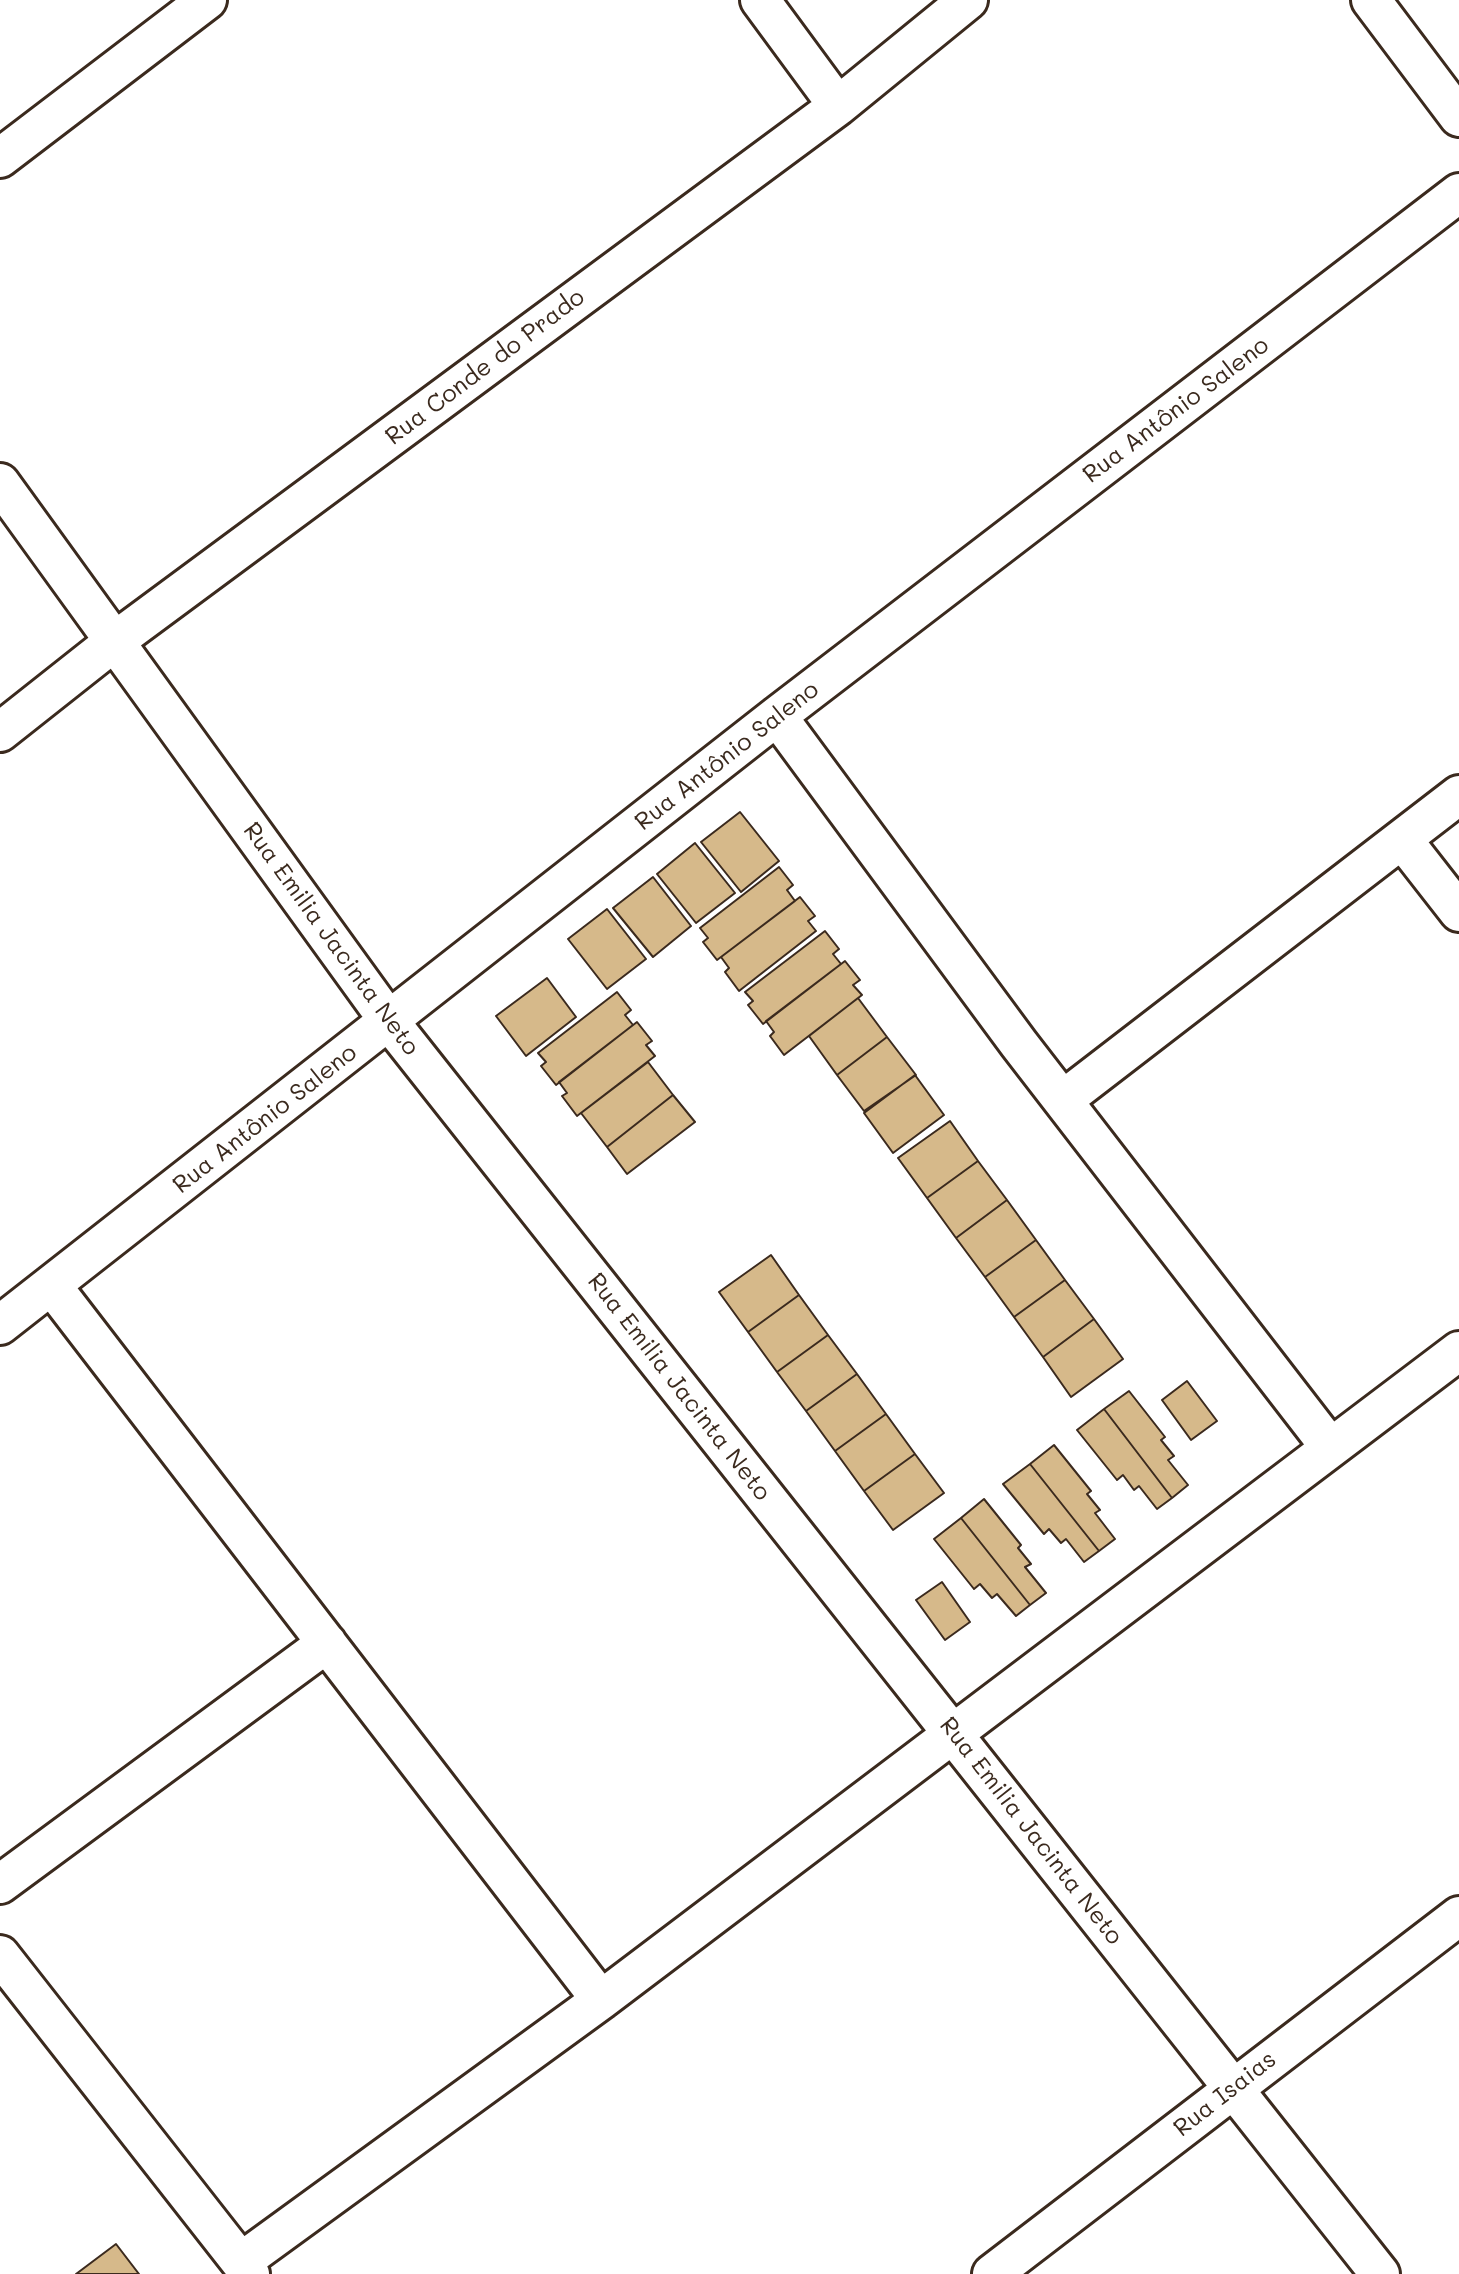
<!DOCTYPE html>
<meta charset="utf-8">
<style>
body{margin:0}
canvas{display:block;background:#fff}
</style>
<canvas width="1459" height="2274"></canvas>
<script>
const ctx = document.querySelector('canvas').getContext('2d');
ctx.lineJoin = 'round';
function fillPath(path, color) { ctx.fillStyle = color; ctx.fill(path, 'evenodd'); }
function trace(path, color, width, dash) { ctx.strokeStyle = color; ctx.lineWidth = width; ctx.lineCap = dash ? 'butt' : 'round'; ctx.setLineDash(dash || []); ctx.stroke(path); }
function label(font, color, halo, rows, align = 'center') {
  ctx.font = font + ' Mali,sans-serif'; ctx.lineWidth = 5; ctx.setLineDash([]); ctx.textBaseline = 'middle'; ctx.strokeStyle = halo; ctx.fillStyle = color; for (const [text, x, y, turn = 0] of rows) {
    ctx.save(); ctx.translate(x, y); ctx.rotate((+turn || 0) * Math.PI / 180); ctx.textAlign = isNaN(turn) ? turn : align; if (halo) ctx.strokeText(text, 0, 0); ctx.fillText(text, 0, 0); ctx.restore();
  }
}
const building = new Path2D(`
 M740 812 779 861 741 892 701 842Z
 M695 843 735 893 696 923 657 874Z
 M779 867 793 885 787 890 795 901 717 960 703 942 708 938 700 928Z
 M653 877 691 926 653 957 613 908Z
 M800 897 815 916 808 921 816 931 739 991 725 972 729 968 721 957Z
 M607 909 646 959 607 989 568 939Z
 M825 931 839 949 833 954 841 964 763 1024 748 1005 753 1001 745 992Z
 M845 961 860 980 853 985 862 995 784 1055 770 1036 774 1032 766 1021Z
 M547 978 576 1017 526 1056 496 1016Z
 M617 992 631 1010 625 1015 633 1025 556 1085 541 1066 546 1062 538 1053Z
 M858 998 887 1037 837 1075 809 1036Z
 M637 1022 652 1041 646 1045 655 1056 577 1116 562 1096 567 1093 559 1082Z
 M887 1037 916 1075 864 1111 837 1075Z
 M648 1062 673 1095 607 1147 581 1113Z
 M915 1075 944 1115 893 1153 864 1113Z
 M673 1095 695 1122 627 1174 607 1147Z
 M950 1121 978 1161 927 1198 898 1158Z
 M978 1161 1007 1200 956 1238 927 1198Z
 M1007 1200 1036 1240 985 1277 956 1238Z
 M1036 1240 1065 1280 1014 1317 985 1277Z
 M771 1255 799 1295 748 1332 719 1292Z
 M1065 1280 1094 1319 1043 1357 1014 1317Z
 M799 1295 828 1335 777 1372 748 1332Z
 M1094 1319 1123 1359 1071 1397 1043 1357Z
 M828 1335 857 1374 806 1411 777 1372Z
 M857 1374 886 1414 835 1451 806 1411Z
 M1187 1381 1217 1421 1191 1440 1162 1400Z
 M1129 1391 1165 1437 1161 1440 1174 1456 1168 1460 1188 1485 1172 1498 1104 1409Z
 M1104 1409 1172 1498 1157 1509 1139 1486 1134 1490 1123 1475 1117 1480 1077 1430Z
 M886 1414 915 1454 864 1491 835 1451Z
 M1054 1445 1091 1491 1087 1494 1100 1510 1095 1513 1115 1539 1099 1551 1030 1464Z
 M915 1454 944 1493 893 1530 864 1491Z
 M1030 1464 1099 1551 1084 1562 1066 1539 1061 1543 1049 1529 1044 1534 1003 1484Z
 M984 1499 1021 1545 1018 1548 1031 1564 1025 1567 1046 1593 1030 1605 961 1518Z
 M961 1518 1030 1605 1016 1616 997 1594 992 1598 980 1584 974 1589 934 1539Z
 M942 1582 970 1622 945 1640 916 1600Z
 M116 2244 139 2274H76Z`);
fillPath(building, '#d6b98a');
trace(building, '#3b2a1e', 2);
const minor = new Path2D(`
 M760 0 838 106
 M1371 0 1459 117
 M0 158 207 0
 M0 483 389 1021 1380 2274
 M777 716 1019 1044 1330 1447
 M0 732 115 641 838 106 968 0
 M1402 839 1459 912
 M1063 1100 1459 795
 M52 1286 601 2000
 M0 1325 777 716 1459 193
 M0 1884 327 1643
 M0 1955 250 2274
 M241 2262 601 2000 1459 1351
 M992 2274 1459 1916`);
trace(minor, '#3b2a1e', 44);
trace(minor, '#fff', 38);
label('24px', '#3b2a1e', '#fff', [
 ["Rua Conde do Prado",485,367,-37],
 ["Rua Antônio Saleno",1176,410,-37],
 ["Rua Antônio Saleno",727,756,-38],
 ["Rua Emilia Jacinta Neto",331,939,54],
 ["Rua Antônio Saleno",265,1119,-38],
 ["Rua Emilia Jacinta Neto",679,1387,52],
 ["Rua Emilia Jacinta Neto",1031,1831,52],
 ["Rua Isaias",1225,2094,-38]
]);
</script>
